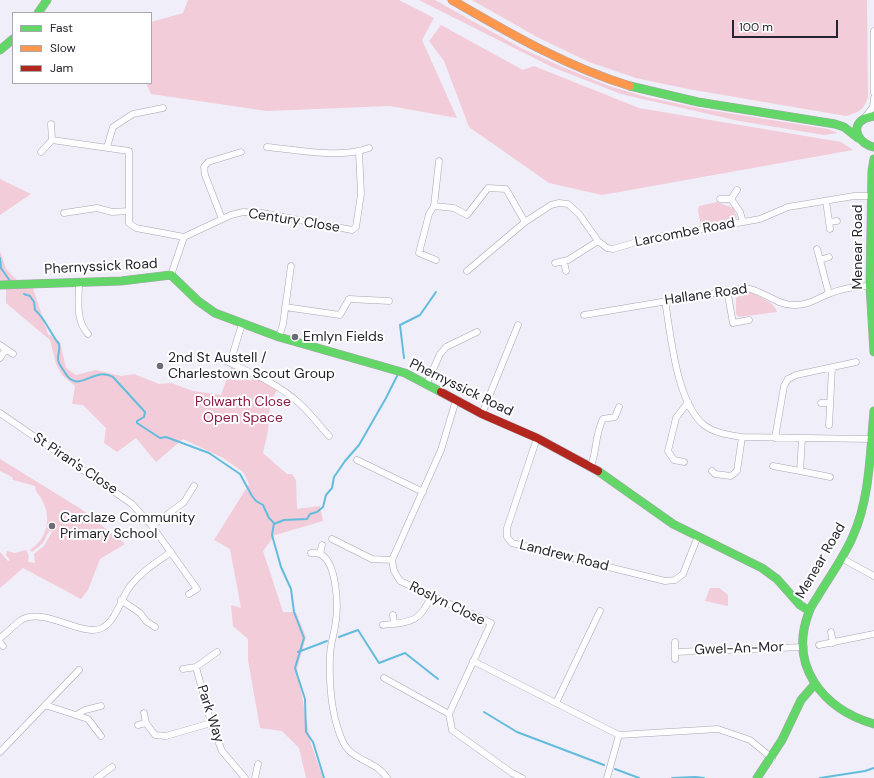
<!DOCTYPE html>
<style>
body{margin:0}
#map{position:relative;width:874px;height:778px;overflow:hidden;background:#f0eef8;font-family:"DM Sans",sans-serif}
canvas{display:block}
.legend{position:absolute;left:12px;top:12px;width:140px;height:72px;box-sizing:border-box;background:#fff;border:1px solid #a8a7ab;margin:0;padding:5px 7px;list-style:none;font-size:12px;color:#26242e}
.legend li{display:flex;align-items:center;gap:8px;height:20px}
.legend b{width:20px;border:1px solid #a8a7ab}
.scale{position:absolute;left:732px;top:20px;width:106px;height:18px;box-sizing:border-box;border:2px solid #26242e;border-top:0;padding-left:5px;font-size:12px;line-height:14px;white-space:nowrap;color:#26242e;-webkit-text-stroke:3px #fff;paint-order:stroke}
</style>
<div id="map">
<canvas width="874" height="778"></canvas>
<ul class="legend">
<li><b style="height:5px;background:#63d668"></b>Fast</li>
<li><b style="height:5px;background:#ff974d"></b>Slow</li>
<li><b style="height:5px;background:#b3261e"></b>Jam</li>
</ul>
<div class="scale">100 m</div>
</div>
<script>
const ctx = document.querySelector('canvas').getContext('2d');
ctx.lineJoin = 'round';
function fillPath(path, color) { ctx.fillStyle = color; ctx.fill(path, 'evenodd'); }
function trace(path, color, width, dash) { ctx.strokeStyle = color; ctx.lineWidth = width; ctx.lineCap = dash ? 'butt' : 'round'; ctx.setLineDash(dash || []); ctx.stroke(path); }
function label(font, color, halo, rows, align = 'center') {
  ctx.font = font + ' "DM Sans",sans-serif'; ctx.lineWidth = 4; ctx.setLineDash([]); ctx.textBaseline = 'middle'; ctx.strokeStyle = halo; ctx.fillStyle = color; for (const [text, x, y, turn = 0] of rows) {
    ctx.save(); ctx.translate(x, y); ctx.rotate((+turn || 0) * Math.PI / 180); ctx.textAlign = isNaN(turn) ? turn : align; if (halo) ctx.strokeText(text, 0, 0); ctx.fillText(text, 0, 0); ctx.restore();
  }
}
fillPath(new Path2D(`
 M188 0H399L434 18 422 40 457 118 390 106 267 111 151 94 146 83H151V22L183 13Z
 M419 0H435L521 48 560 66 609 86 646 97 703 109 828 129 838 133 824 135 739 121 621 94 552 67Z
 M472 0H867L868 97C864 110 858 113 846 116L688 89 636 78 589 62 537 37Z
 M441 25 523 70 534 66 639 108 841 142 853 150 602 195 549 183 469 127 444 61 429 41Z
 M0 179 31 194 0 215Z
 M717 202 733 208 737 218 701 225 698 211 699 206Z
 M0 251 6 269 17 280 0 281Z
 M6 288H33L48 334 60 342 66 368 76 375 96 370 121 376 134 374 159 384 171 383 193 391 221 395 231 367 236 369 235 372 251 381 254 376 277 390 270 403 268 431 263 453 287 474H292L296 480 297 509 320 506 323 521 275 535 263 551 283 612H296L306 637 297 669 311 744 323 778H306L299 748 282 731 260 728 248 660V639L233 626 231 605 241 608 230 549 214 540 249 484 243 472 223 458 183 439 156 462 136 438 117 452 104 443 106 428 83 405 72 404 75 386 62 375 56 364 50 340 6 303Z
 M751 293C759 296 775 303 777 312L739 317 736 314V298L743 294Z
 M0 459 81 509 125 544 100 559 88 590 81 599 23 568 0 588V552L8 561 10 560 6 555 7 551 15 553 26 550 29 556 28 560 29 562 35 563 34 554 44 546 52 532 49 531 43 543 32 552 30 550C47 539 52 518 42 500 40 495 35 492 35 486L13 480 12 477 0 471Z
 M710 588H719L728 595V606L705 601Z`), '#f2ccd9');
trace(new Path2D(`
 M0 258 1 268 10 281
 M24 294 30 296 34 302 35 310C45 318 50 333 59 344 60 349 58 354 58 359 58 363 62 368 64 371 78 397 93 365 113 377L145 412 144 417 137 421V423L160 438 166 437 209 453 240 474 252 496 256 501 263 505 269 518 274 523 272 535 281 567 291 589 294 612 304 638 295 668 305 699 306 732 313 742 324 778
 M404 358 400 325 420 315 436 292
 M274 524 284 520 307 519 310 514 317 512 323 507 326 495 332 488 334 477 345 461 359 445 386 398 397 376
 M339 637 358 630 379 663 405 653 438 679
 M298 652 327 641
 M484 712 517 732 604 765
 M615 769 639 778
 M672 778 695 777 704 778
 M820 778 865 771 874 768`), '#64bcdd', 2);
const street = new Path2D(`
 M874 31V93
 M866 116 873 107 874 98
 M51 124 52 140
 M107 147 113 127 133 114 163 108
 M267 147C298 150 340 159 369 148
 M41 152 52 140 129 151V223L136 228 184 237
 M737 190 731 199 740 212 743 222
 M720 199H731
 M826 201 830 229
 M434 206 439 161
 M64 213 97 208 112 212 129 211
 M222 219 205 175 204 167 208 162 241 152
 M829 222 837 221
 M817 249 829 294
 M436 260 419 253 429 214 434 206 454 208 467 215 488 188 506 189 525 222
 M820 260 829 257
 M564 262 566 271
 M555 263 568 260 598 241
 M467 271 525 222 551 205 559 203 568 204 579 214 598 241 607 248 613 249 647 239 760 219 788 207 854 196H872
 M171 275 184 237 231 215 243 212 262 213 352 230 356 227 361 194 359 152
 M79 282C79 300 75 320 88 334
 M727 290 733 323 749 320
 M665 301C671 335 676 402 704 425 714 433 730 435 742 437L871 439
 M285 307 340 315 349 299 389 301
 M584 315 745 288C763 290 776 305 793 305 806 306 817 299 828 294 841 289 856 286 870 286
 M242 324 230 363C254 374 280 385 300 404 310 413 319 425 329 436
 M279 337 283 324 291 266
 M0 345 13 354
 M0 358 6 349
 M219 358 230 363
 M427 383 440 354 446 347 477 332
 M456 400 441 450 392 560 394 571 400 581 491 623 449 714 452 730 512 773 522 778
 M821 403H830
 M0 413 132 504 152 526 197 589 189 594
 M482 414 518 325
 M829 425 832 368
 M537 438 507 528V537L512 543 665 581 675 580 683 574 698 536
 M775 438 784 386 788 379 796 375 856 362
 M802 439 800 471 830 477
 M357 460 423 492
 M684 462 674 460 668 451 676 418 688 402
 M591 466C597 450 595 434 603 419L615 417 619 407
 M773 466 800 471
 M712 471 715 474 731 476 737 471 742 437
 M152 526 184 502 194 486
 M332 539 372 559 392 560
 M311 553C314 553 318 553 320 554 337 562 338 604 336 620 335 632 330 644 330 656 329 684 331 716 343 742 352 761 377 761 387 778
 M320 554 322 545
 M841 558 874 576
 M121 600 140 613 146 621 155 627
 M393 615 394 624
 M383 625C410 622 420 623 431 596
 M831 632 833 643
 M0 638C7 633 14 625 21 620 44 606 83 638 102 628 117 620 121 597 131 585 142 571 157 562 171 552
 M0 642 3 646
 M675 642V659
 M819 645 874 634
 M217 652 196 667 211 723 222 751 245 778
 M675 652 804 647
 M473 661 619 735 718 729 750 740 772 758
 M183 669 196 667
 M384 678 449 714
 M556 703 600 611
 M45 705 88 719 101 736
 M144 713 146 723 155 735 166 736 211 723
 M76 715 85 710 101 706
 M138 725 146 723
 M0 752 79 670
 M97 778 112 767
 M255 778 258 764
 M607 778 619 735`);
const fast = new Path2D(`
 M38 13 47 0
 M0 50 13 39
 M630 86 698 102 835 124 844 127 858 138
 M874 116C871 117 867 117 864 119 849 127 860 145 874 147
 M874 159 872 171 870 286 874 352
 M0 285 121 281 171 275 198 301 215 313 279 337 405 373 441 392
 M874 411C870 452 870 498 853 536 844 557 830 576 818 596 815 601 811 606 809 612 788 666 823 709 874 724
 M598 471 673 524 762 568 777 579 800 605 808 610
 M757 778 782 740 801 700 814 685`);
const slow = new Path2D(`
 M452 0C509 33 567 67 630 86`);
const jam = new Path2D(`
 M441 392 482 414 537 438 598 471`);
trace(street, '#a8a6b0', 7);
trace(fast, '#a8a6b0', 9);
trace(slow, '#a8a6b0', 9);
trace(jam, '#a8a6b0', 9);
trace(street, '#fdfcfe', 6);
trace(fast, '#63d668', 8);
trace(slow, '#ff974d', 8);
trace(jam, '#b3261e', 8);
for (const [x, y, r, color] of [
 [295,337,4,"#6d6b75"],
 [160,366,4,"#6d6b75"],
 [52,526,4,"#6d6b75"]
]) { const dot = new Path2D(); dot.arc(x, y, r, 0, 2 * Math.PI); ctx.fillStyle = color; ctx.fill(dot); trace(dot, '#fff', 1.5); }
label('14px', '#26242e', '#fff', [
 ["Century Close",294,221,9],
 ["Larcombe Road",685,233,-11],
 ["Menear Road",858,247,-90],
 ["Phernyssick Road",101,267,-3],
 ["Hallane Road",706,295,-8],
 ["Phernyssick Road",461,388,26],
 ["St Piran's Close",75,464,34],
 ["Landrew Road",564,556,14],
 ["Menear Road",821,561,-60],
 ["Roslyn Close",447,604,26],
 ["Gwel-An-Mor",739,649,-2],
 ["Park Way",210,714,72]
]);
label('14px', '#26242e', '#fff', [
 ["Emlyn Fields",303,337],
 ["2nd St Austell /",168,358],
 ["Charlestown Scout Group",168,374],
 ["Carclaze Community",60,518],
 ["Primary School",60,534]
], 'left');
label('14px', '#8c1b46', '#fff', [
 ["Polwarth Close",243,402],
 ["Open Space",243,418]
]);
</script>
